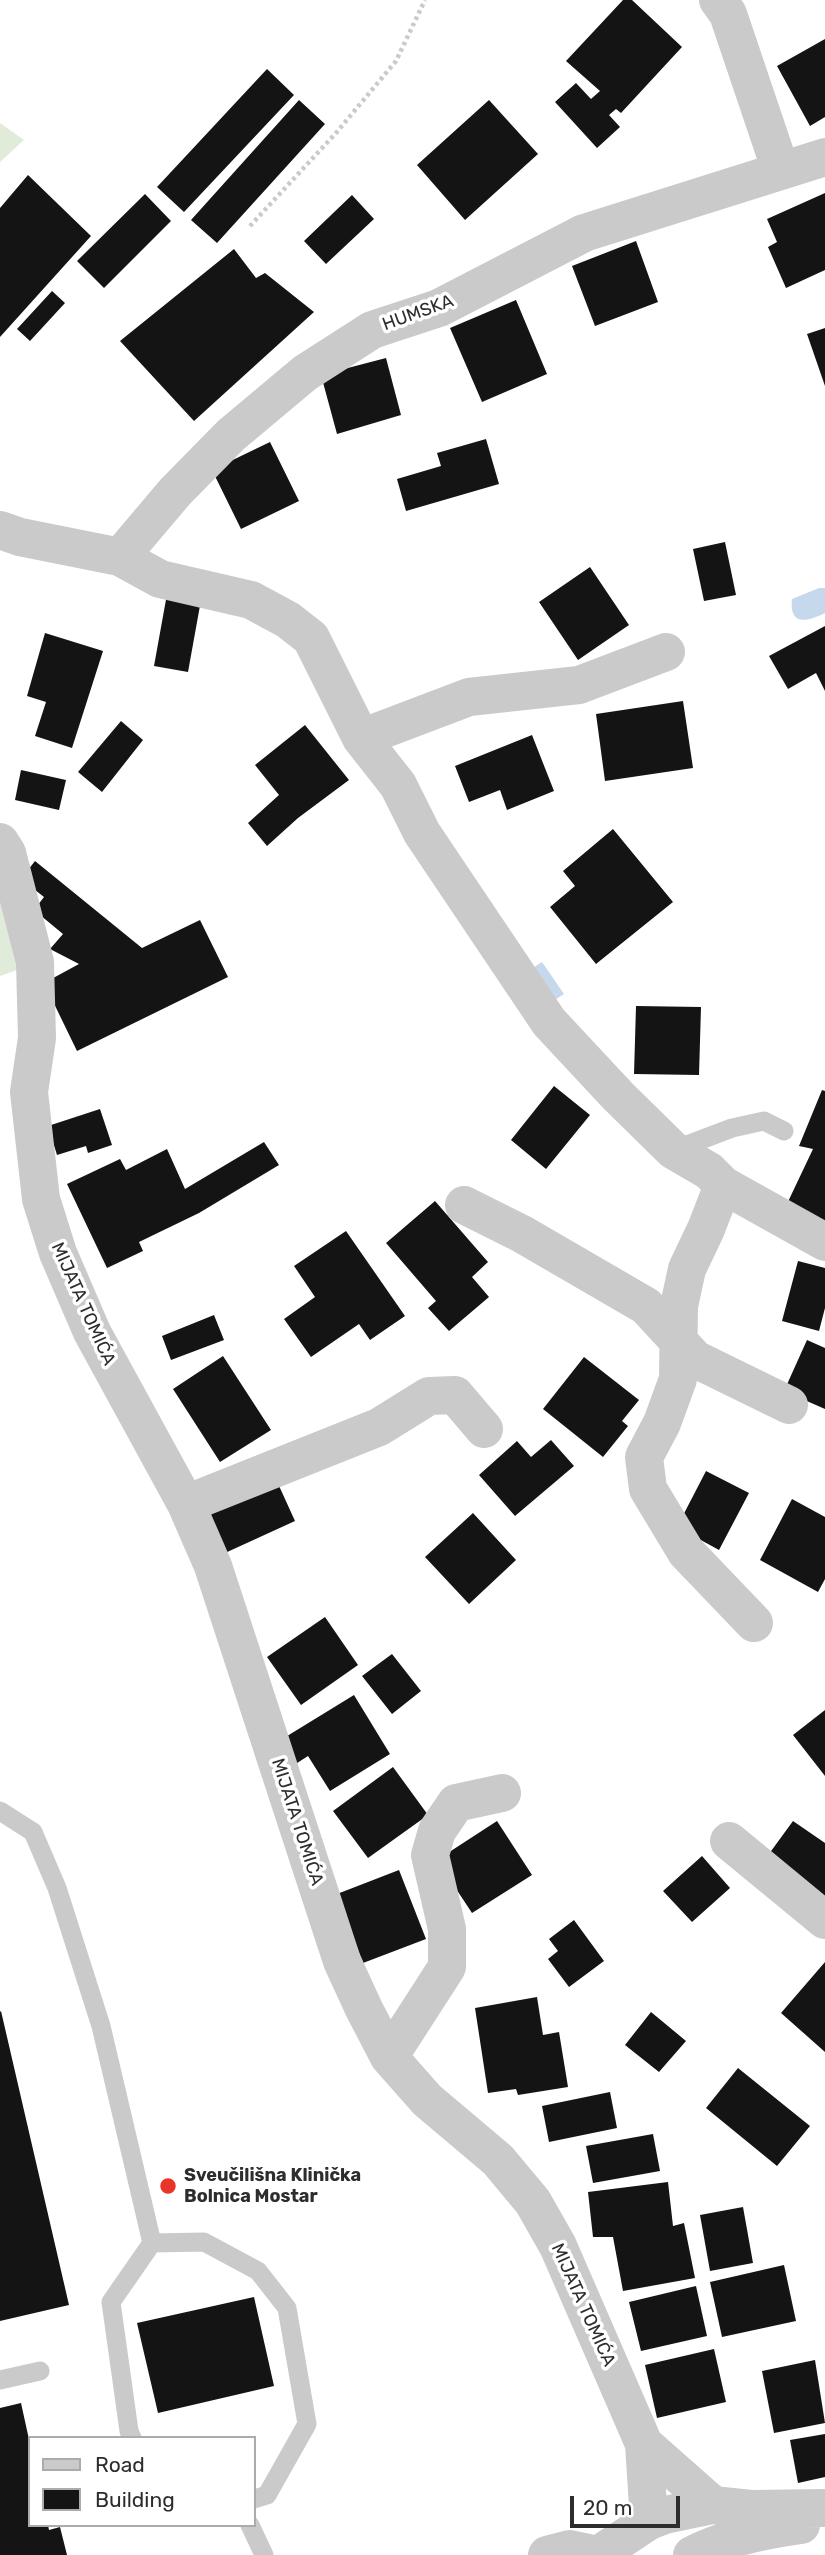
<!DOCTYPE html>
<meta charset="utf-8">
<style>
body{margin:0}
#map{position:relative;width:825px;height:2555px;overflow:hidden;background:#fff;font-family:Rubik,sans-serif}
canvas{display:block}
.legend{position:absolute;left:28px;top:2436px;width:228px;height:91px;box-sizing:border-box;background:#fff;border:2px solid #ababab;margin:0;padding:9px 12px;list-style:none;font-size:21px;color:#2d2d2d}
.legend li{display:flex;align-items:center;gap:14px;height:35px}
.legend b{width:35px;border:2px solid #ababab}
.scale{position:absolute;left:570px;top:2496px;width:110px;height:32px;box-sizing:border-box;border:4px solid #2d2d2d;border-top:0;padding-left:9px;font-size:21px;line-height:24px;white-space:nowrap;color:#2d2d2d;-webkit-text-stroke:5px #fff;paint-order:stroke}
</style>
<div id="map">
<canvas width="825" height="2555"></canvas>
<ul class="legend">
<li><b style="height:9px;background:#cacaca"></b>Road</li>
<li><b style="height:19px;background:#141414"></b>Building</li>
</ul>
<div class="scale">20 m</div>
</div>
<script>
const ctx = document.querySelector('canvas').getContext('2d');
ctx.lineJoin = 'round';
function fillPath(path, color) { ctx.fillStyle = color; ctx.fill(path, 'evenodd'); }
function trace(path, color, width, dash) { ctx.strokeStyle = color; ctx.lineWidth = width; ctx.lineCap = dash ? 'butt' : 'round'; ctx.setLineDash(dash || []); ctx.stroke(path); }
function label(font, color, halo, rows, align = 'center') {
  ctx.font = font + ' Rubik,sans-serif'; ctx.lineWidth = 7; ctx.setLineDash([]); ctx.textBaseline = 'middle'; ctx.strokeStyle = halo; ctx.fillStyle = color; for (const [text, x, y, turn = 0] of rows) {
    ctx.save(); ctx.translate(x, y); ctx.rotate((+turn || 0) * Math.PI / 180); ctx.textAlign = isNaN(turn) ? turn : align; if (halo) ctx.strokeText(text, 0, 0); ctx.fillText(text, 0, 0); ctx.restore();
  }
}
fillPath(new Path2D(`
 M0 123 24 140 0 162Z
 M0 842 37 963 0 976Z`), '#e1ebda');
fillPath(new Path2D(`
 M819 588H825V613C807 622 789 626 792 599Z
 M542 962 564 994 544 1007 522 975Z`), '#c5d8ec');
fillPath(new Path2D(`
 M623 0H632L682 47 621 113 616 109 609 115 620 127 597 148 555 102 576 83 591 99 600 91 566 61Z
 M825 39V117L810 126 777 66Z
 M267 69 294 95 184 212 157 187Z
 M299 100 325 124 217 243 191 220Z
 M489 100 538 154 465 220 417 165Z
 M28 175 91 236 0 337V208Z
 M825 193V270L786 288 768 247 777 242 767 219Z
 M145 194 171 221 104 288 77 261Z
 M352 195 374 219 326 264 304 241Z
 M636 241 658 302 595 326 572 266Z
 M234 249 256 278 265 273 314 312 194 421 120 341Z
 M52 291 65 303 30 341 17 329Z
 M516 300 547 374 482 402 450 328Z
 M825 328V386L807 334Z
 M386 358 401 415 337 434 321 375Z
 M486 439 499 484 406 511 397 479 441 466 437 453Z
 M270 442 299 501 241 529 212 470Z
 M725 542 736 595 704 601 693 549Z
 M590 567 629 625 578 660 539 602Z
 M167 594 201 600 188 672 154 666Z
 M825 626V691L816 673 788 689 769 656Z
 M45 633 103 651 72 748 35 736 46 702 27 696Z
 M683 701 693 768 605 781 596 714Z
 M121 721 143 740 102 792 78 772Z
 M305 725 349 780 298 818 267 846 248 823 279 795 255 765Z
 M532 735 554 791 507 810 500 790 469 802 455 766Z
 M21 770 66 780 59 810 15 800Z
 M613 829 673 902 596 964 550 907 575 886 563 871Z
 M35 861 142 948 200 920 228 977 77 1051 44 983 79 964 50 949 63 934 34 910 44 897 21 879Z
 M636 1006 701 1007 699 1075 634 1074Z
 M554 1086 590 1115 546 1169 511 1140Z
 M822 1090 825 1091V1227L785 1208 813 1149 799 1146Z
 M100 1109 112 1145 88 1153 86 1146 57 1155 48 1126Z
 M264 1142 279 1165 199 1213 139 1242 143 1251 107 1268 67 1184 120 1159 126 1170 167 1149 185 1189Z
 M435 1201 488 1262 472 1277 489 1297 449 1331 428 1308 436 1301 386 1243Z
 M346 1231 405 1316 370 1340 359 1324 311 1357 284 1319 315 1297 294 1266Z
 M798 1261 825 1268V1308L819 1331 782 1321Z
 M214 1315 224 1340 171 1360 162 1336Z
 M807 1340 825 1348V1409L784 1391Z
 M223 1356 271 1430 220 1462 173 1389Z
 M584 1357 639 1400 622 1421 628 1426 603 1457 543 1409Z
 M551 1440 574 1466 515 1516 479 1475 517 1441 531 1457Z
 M706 1471 749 1493 719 1550 677 1527Z
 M275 1477 295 1521 225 1553 205 1509Z
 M792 1499 825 1517V1579L818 1592 760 1560Z
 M473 1513 516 1560 469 1604 425 1557Z
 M325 1617 358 1665 301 1705 267 1657Z
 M392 1654 421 1691 392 1714 362 1676Z
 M354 1695 390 1754 330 1791 308 1756 294 1765 279 1741Z
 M825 1710V1776L793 1735Z
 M393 1767 428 1815 368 1858 333 1811Z
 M497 1821 532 1875 472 1913 437 1860Z
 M793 1821 825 1843V1897L766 1858Z
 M702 1856 730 1888 692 1922 663 1891Z
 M399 1870 426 1939 363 1963 337 1894Z
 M574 1920 604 1961 569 1987 548 1959 558 1951 549 1939Z
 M825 1962V2052L781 2013Z
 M537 1997 543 2035 559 2032 568 2087 518 2095 516 2089 488 2093 475 2008Z
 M1 2011 69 2305 0 2321V2012Z
 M651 2012 686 2041 659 2072 625 2045Z
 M738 2068 810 2126 777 2166 706 2108Z
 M610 2092 617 2128 549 2142 542 2106Z
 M653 2134 660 2171 593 2183 586 2146Z
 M668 2182 673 2226 684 2223 695 2278 623 2291 613 2237H593L588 2192Z
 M743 2207 753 2263 710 2271 700 2215Z
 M784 2265 796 2321 722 2337 710 2282Z
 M696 2286 707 2336 641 2351 629 2302Z
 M254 2297 274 2386 158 2413 137 2323Z
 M714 2349 726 2402 657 2418 645 2365Z
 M815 2360 825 2423 774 2433 762 2371Z
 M21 2403 30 2444V2525H48L49 2530 60 2527 67 2555H0V2408Z
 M825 2434V2477L798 2483 790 2440Z`), '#141414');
trace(new Path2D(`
 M250 226 336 133 396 61 425 0`), '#cacaca', 4.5, [3.5, 3.5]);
trace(new Path2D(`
 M674 1150 732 1128 764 1121 784 1131
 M0 1811 33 1832 57 1888 101 2026 152 2243 111 2302 129 2431 132 2438
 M152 2243 204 2242 258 2271 287 2308 307 2424 267 2495 254 2499
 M0 2380 40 2371
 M250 2525 264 2555`), '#cacaca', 19);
trace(new Path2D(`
 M718 0 728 14 781 171
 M0 530 20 537 120 557 160 579 251 600 288 620 311 638 361 738 398 785 422 833 549 1022 618 1096 673 1150 709 1171 723 1185 825 1242
 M120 557 175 492 231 435 305 373 372 330 439 308 584 233 825 157
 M361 738 469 697 579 685 666 652
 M0 842 7 853 35 962 37 1038 29 1092 41 1199 58 1253 92 1332 186 1504 213 1566 342 1961 364 2009 389 2057 427 2100 498 2160 533 2202 558 2246 644 2444
 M723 1185 706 1229 687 1269 679 1306 678 1379 662 1423 644 1457 648 1489 686 1552 754 1623
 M464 1205 522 1234 646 1306 695 1359 789 1405
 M186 1504 379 1427 429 1396 455 1395 484 1429
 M729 1841 825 1920
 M389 2057 447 1967V1929L430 1855 437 1831 456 1803 502 1793
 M649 2521 644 2444 713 2505`), '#cacaca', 38);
trace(new Path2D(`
 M547 2555 570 2549 598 2555
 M598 2555 649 2521 665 2515 713 2505 751 2509 825 2508
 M692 2555C724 2538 765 2530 801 2525`), '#cacaca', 38);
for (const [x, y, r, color] of [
 [168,2186,9,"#e9342a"]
]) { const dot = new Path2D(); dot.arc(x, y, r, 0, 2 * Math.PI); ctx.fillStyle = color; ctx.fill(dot); trace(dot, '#fff', 2.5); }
label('18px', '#2d2d2d', '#fff', [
 ["HUMSKA",418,313,-20],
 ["MIJATA TOMIĆA",83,1304,66],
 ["MIJATA TOMIĆA",297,1822,72],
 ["MIJATA TOMIĆA",583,2305,66]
]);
label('bold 18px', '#2d2d2d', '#fff', [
 ["Sveučilišna Klinička",184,2176],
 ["Bolnica Mostar",184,2197]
], 'left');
</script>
